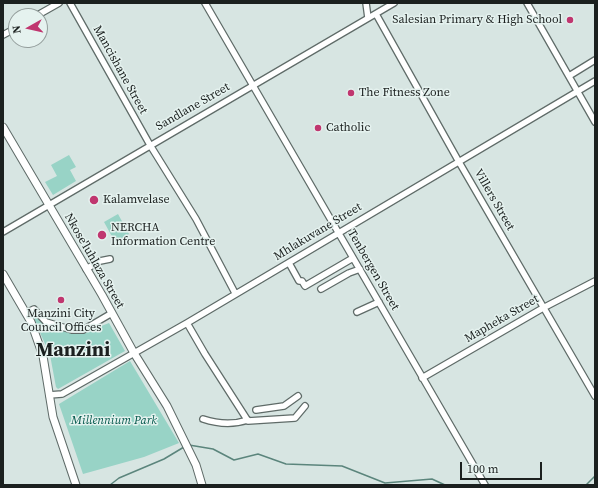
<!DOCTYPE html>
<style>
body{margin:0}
#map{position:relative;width:598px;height:488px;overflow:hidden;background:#d7e5e2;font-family:"Source Serif 4",serif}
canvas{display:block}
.frame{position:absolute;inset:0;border:4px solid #1b201f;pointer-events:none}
.north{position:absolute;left:8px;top:8px;width:40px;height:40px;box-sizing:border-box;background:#e5f2ef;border:1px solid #949e9c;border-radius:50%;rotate:262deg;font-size:11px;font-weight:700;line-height:16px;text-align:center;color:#1b201f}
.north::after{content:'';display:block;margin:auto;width:14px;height:18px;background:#c0366f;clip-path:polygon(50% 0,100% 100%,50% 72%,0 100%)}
.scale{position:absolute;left:460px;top:462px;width:82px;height:18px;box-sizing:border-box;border:2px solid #1b201f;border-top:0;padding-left:5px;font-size:12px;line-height:14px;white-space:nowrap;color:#1b201f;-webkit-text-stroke:3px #e5f2ef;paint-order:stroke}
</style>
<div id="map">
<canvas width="598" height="488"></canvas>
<div class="frame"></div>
<div class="north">N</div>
<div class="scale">100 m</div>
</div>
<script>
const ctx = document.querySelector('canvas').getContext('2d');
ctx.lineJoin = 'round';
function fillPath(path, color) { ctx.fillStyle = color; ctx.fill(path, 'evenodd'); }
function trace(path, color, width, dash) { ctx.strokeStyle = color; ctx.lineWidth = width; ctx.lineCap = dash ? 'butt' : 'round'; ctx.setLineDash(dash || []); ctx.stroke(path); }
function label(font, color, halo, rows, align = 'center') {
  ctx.font = font + ' "Source Serif 4",serif'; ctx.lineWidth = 3; ctx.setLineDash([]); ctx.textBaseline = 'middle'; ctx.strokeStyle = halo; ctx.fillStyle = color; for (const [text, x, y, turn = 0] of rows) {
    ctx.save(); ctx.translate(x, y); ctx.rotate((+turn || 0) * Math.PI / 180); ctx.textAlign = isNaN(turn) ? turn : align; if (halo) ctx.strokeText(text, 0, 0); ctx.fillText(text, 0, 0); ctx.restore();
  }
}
fillPath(new Path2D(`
 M69 155 76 167 70 170 76 181 53 195 45 182 57 176 51 165Z
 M118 214 129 234 115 242 104 222Z
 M38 316 49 328 81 334 109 323 125 351 58 389 56 387 50 355 34 319Z
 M130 361 179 443 144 457 83 474 59 404Z`), '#98d3c6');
trace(new Path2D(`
 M189 445 213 449 234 460 258 454 286 464 342 466 385 483 432 479 445 485
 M110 485 119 478 164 459 184 447
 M586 485 595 476`), '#5b857c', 1.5);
const minor = new Path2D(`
 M70 3 150 145 196 219 235 293
 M205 3 485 485
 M366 3 368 18
 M527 3 595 122
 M376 14 459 162 595 396
 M36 16 59 3
 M3 35 16 28
 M569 76 595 60
 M3 232 394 3
 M289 263 299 281H302L305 286 353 258
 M86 269 100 261 110 259
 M321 289 349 273 360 269
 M357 312 379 302
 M26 313 34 309 46 322 72 330H83L112 313
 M187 323 205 354 248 421 295 418 305 406
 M422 378 543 308 595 281
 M49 395 62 394 187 323 595 81
 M256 410 284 406 298 396
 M203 419C218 424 233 425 248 420`);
const major = new Path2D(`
 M3 127 102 295 134 353 167 406 196 465 202 485
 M3 274 31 322 43 356 53 417 76 485`);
trace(minor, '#5f6b68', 8);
trace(major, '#5f6b68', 9);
trace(minor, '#fff', 5.5);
trace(major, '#fff', 7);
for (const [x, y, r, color] of [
 [570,20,4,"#c0366f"],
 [351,93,4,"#c0366f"],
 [318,128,4,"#c0366f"],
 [94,200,5,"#c0366f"],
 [102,235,5,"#c0366f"],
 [61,300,4,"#c0366f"]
]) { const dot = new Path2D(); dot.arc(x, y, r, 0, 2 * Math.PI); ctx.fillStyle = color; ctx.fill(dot); trace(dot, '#e5f2ef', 1.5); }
label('12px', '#1b201f', '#e5f2ef', [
 ["Salesian Primary & High School",562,20,"right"],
 ["The Fitness Zone",359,93],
 ["Catholic",326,128],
 ["Kalamvelase",103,200],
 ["NERCHA",111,228],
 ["Information Centre",111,242],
 ["Manzini City",61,314,"center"],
 ["Council Offices",61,328,"center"]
], 'left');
label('12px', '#1b201f', '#e5f2ef', [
 ["Mancishane Street",120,70,61],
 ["Sandlane Street",193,107,-30],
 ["Villers Street",494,200,60],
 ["Mhlakuvane Street",318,232,-31],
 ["Nkose'luhlaza Street",94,261,60],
 ["Tenbergen Street",373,270,60],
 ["Mapheka Street",502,319,-30]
]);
label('italic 12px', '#00564a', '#e5f2ef', [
 ["Millennium Park",114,421]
]);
label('bold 20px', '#1b201f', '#e5f2ef', [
 ["Manzini",73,351]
]);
</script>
